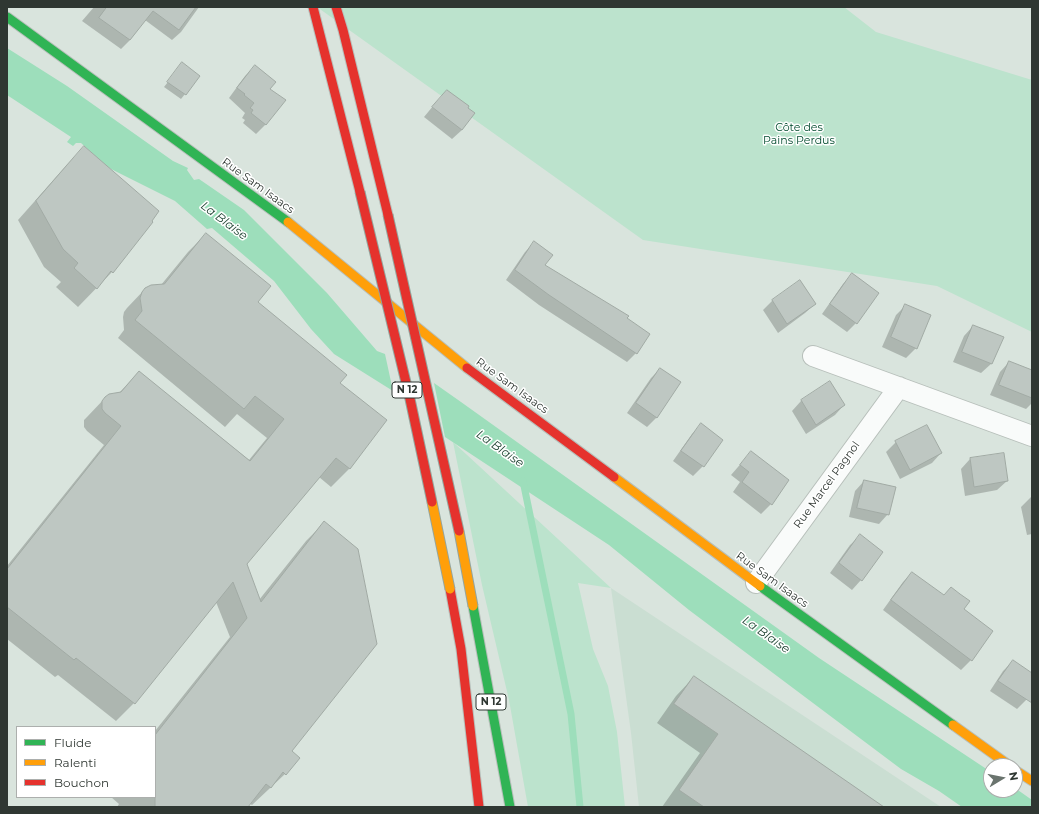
<!DOCTYPE html>
<meta charset="utf-8">
<style>
body{margin:0}
#map{position:relative;width:1039px;height:814px;overflow:hidden;background:#d9e4dd;font-family:Montserrat,sans-serif}
canvas{display:block}
.frame{position:absolute;inset:0;border:8px solid #2f3732;pointer-events:none}
.legend{position:absolute;left:16px;top:726px;width:140px;height:72px;box-sizing:border-box;background:#fff;border:1px solid #acafad;margin:0;padding:5px 7px;list-style:none;font-size:12px;color:#2f3732}
.legend li{display:flex;align-items:center;gap:8px;height:20px}
.legend b{width:20px;border:1px solid #acafad}
.north{position:absolute;left:983px;top:758px;width:40px;height:40px;box-sizing:border-box;background:#fff;border:1px solid #acafad;border-radius:50%;rotate:80deg;font-size:11px;font-weight:700;line-height:16px;text-align:center;color:#2f3732}
.north::after{content:'';display:block;margin:auto;width:14px;height:18px;background:#6a746e;clip-path:polygon(50% 0,100% 100%,50% 72%,0 100%)}
</style>
<div id="map">
<canvas width="1039" height="814"></canvas>
<div class="frame"></div>
<ul class="legend">
<li><b style="height:5px;background:#30b455"></b>Fluide</li>
<li><b style="height:5px;background:#ff9f0a"></b>Ralenti</li>
<li><b style="height:5px;background:#e5322d"></b>Bouchon</li>
</ul>
<div class="north">N</div>
</div>
<script>
const ctx = document.querySelector('canvas').getContext('2d');
ctx.lineJoin = 'round';
function fillPath(path, color) { ctx.fillStyle = color; ctx.fill(path, 'evenodd'); }
function trace(path, color, width, dash) { ctx.strokeStyle = color; ctx.lineWidth = width; ctx.lineCap = dash ? 'butt' : 'round'; ctx.setLineDash(dash || []); ctx.stroke(path); }
function label(font, color, halo, rows, align = 'center') {
  ctx.font = font + ' Montserrat,sans-serif'; ctx.lineWidth = 3; ctx.setLineDash([]); ctx.textBaseline = 'middle'; ctx.strokeStyle = halo; ctx.fillStyle = color; for (const [text, x, y, turn = 0] of rows) {
    ctx.save(); ctx.translate(x, y); ctx.rotate((+turn || 0) * Math.PI / 180); ctx.textAlign = isNaN(turn) ? turn : align; if (halo) ctx.strokeText(text, 0, 0); ctx.fillText(text, 0, 0); ctx.restore();
  }
}
fillPath(new Path2D(`
 M611 588 941 807H639L631 733Z`), '#caded2');
fillPath(new Path2D(`
 M317 7H844L876 32 1032 80V332L937 286 643 240Z
 M453 442 611 588 578 583 593 649 608 686 617 732 625 807H528L509 700 482 585Z`), '#bce3cd');
fillPath(new Path2D(`
 M7 48 67 86 173 161 188 168 187 170 194 180 199 179 244 210 327 293 377 351 385 354 393 391 334 354 311 329 274 281 212 228 207 229 175 201 107 167 81 143H76L73 146 67 142 71 137 7 95Z
 M434 383 461 402 819 658 991 772V790H1015V788L1032 800V807H962L939 791 901 769 689 610 609 545 445 437Z`), '#9ddebb');
fillPath(new Path2D(`
 M94 7H199L181 32 172 40 145 20 130 40 121 49 82 21Z
 M182 64 185 94 181 99 164 87Z
 M255 67 269 89 266 124 256 134 243 123 245 120 242 118 245 113 229 98 245 76Z
 M438 100 462 130 452 139 424 117Z
 M84 147 112 272 78 307 56 287 61 282 44 267 18 220 66 166Z
 M206 234 256 302 338 383 386 420 349 469 331 487 319 477 246 564 259 600 306 541 324 523 290 752 285 774 252 805 249 803 246 807H117L119 804 111 797H155V731L230 637 216 602 134 703 116 721 58 675 55 677 7 639V566L104 445 87 431 84 427V420L87 417 105 398 118 394 139 372 249 460 267 438 237 414 225 427 118 338 124 330 123 317 124 312 127 308 145 289 161 285 188 252Z
 M534 243 544 266 626 318 636 353 627 362 539 305 506 280 525 252Z
 M853 274 878 293 856 323 847 332 822 314 843 284Z
 M800 281 815 304 805 313 778 333 763 310 772 301Z
 M906 305 916 348 906 358 882 347 896 315Z
 M973 326 1002 337 991 364 981 373 953 362 964 336Z
 M1009 362 1032 371V405L1031 404 1026 409 990 395 1000 372Z
 M660 369 657 417 647 427 627 413 651 378Z
 M830 382 844 405 835 415 806 434 792 411 801 401Z
 M701 425 722 440 703 466 693 476 673 461 692 434Z
 M927 426 941 453 932 463 900 479 886 452 896 442Z
 M751 452 771 504 761 514 733 492 740 482 731 475Z
 M970 459 1007 481 997 490 965 496 961 469Z
 M864 481 888 514 879 524 849 517 855 491Z
 M1031 497H1032V534L1027 535 1021 507Z
 M860 536 861 580 852 590 830 573 850 545Z
 M912 573 992 631 971 660 961 670 883 610 903 582Z
 M1013 661 1032 674V692L1027 699 1017 709 990 691 1003 671Z
 M694 677 882 807H662L700 753 657 723 676 696Z`), '#0003');
trace(new Path2D(`
 M523 481 571 714 580 807`), '#9ddebb', 7);
const building = new Path2D(`
 M107 7H196L179 30 153 11 130 40 99 18Z
 M182 62 200 76 186 95 167 82Z
 M255 65 276 82 270 89 286 100 266 125 251 113 253 110 250 108 254 103 244 95 245 94 237 88Z
 M447 90 469 106 468 108 475 113 462 130 432 107Z
 M84 146 159 211 152 221 153 222 113 273 111 271 97 289 74 268 78 263 63 249 36 201Z
 M206 233 271 286 258 302 347 375 340 383 387 420 350 469 336 458 247 564 261 602 324 521 358 549 377 644 292 751 300 758 286 775 283 772 271 788 266 784 248 807H155V735L247 618 233 582 135 704 76 658 74 660 7 607V569L121 426 105 413 102 409V401L105 397 109 394 121 392 139 371 250 461 284 419 255 396 244 409 135 320 142 311 140 298 142 292 145 288 151 285 164 284Z
 M534 241 553 255 545 265 629 316 627 318 650 334 637 354 549 295 515 270Z
 M852 273 879 293 857 324 830 304Z
 M800 280 816 304 787 324 772 300Z
 M905 304 931 315 917 349 891 337Z
 M973 325 1004 337 992 364 962 352Z
 M1009 361 1032 370V398L999 385Z
 M660 368 681 382 657 418 636 403Z
 M830 381 845 405 816 425 801 400Z
 M701 423 723 440 704 467 681 451Z
 M927 425 942 453 910 470 895 441Z
 M751 451 789 480 772 505 742 482 749 472 740 465Z
 M1004 453 1008 481 974 487 970 458Z
 M864 480 896 487 889 515 857 508Z
 M860 534 883 552 862 581 839 563Z
 M912 572 944 595 951 587 960 594 970 601 964 609 993 631 972 661 891 600Z
 M1013 660 1032 673V703L998 681Z
 M694 676 884 807H704L679 790 718 734 674 704Z`);
fillPath(building, '#bec7c2');
trace(building, '#a1aaa4', 1);
const street = new Path2D(`
 M813 356 1032 436
 M756 583 899 387`);
const fast = new Path2D(`
 M7 17 288 222
 M760 586 953 725
 M473 606 510 807`);
const slow = new Path2D(`
 M288 222 467 368
 M614 477 760 586
 M953 725 1010 766
 M1015 770 1032 781`);
const jam = new Path2D(`
 M313 7 360 192
 M336 7 343 30 388 215
 M467 368 614 477
 M450 589 461 649 479 807`);
trace(street, '#b7bfba', 22);
trace(fast, '#b7bfba', 11);
trace(slow, '#b7bfba', 11);
trace(jam, '#b7bfba', 11);
trace(street, '#f9fbfa', 20);
trace(fast, '#30b455', 9);
trace(slow, '#ff9f0a', 9);
trace(jam, '#e5322d', 9);
const slowBridge = new Path2D(`
 M432 502 450 589
 M459 531 473 606`);
const jamBridge = new Path2D(`
 M360 192 410 399 432 502
 M388 215 459 531`);
trace(slowBridge, '#95a59d', 11, []);
trace(jamBridge, '#95a59d', 11, []);
trace(slowBridge, '#ff9f0a', 9);
trace(jamBridge, '#e5322d', 9);
for (const [x, y, w] of [
 [407,390,30],
 [491,702,30]
]) { const box = new Path2D(); box.roundRect(x - w / 2, y - 8, w, 16, 3); ctx.fillStyle = '#fff'; ctx.fill(box); trace(box, '#2f3732', 1); }
label('bold 10px', '#2f3732', null, [
 ["N 12",407,390],
 ["N 12",491,702]
]);
label('11px', '#004a2d', '#fff', [
 ["Côte des",799,128],
 ["Pains Perdus",799,141]
]);
label('11px', '#2f3732', '#fff', [
 ["Rue Sam Isaacs",258,186,36],
 ["Rue Sam Isaacs",512,386,36],
 ["Rue Marcel Pagnol",827,485,-54],
 ["Rue Sam Isaacs",772,580,36]
]);
label('italic 12px', '#193f2d', '#fff', [
 ["La Blaise",224,221,37],
 ["La Blaise",500,449,35],
 ["La Blaise",766,635,35]
]);
</script>
